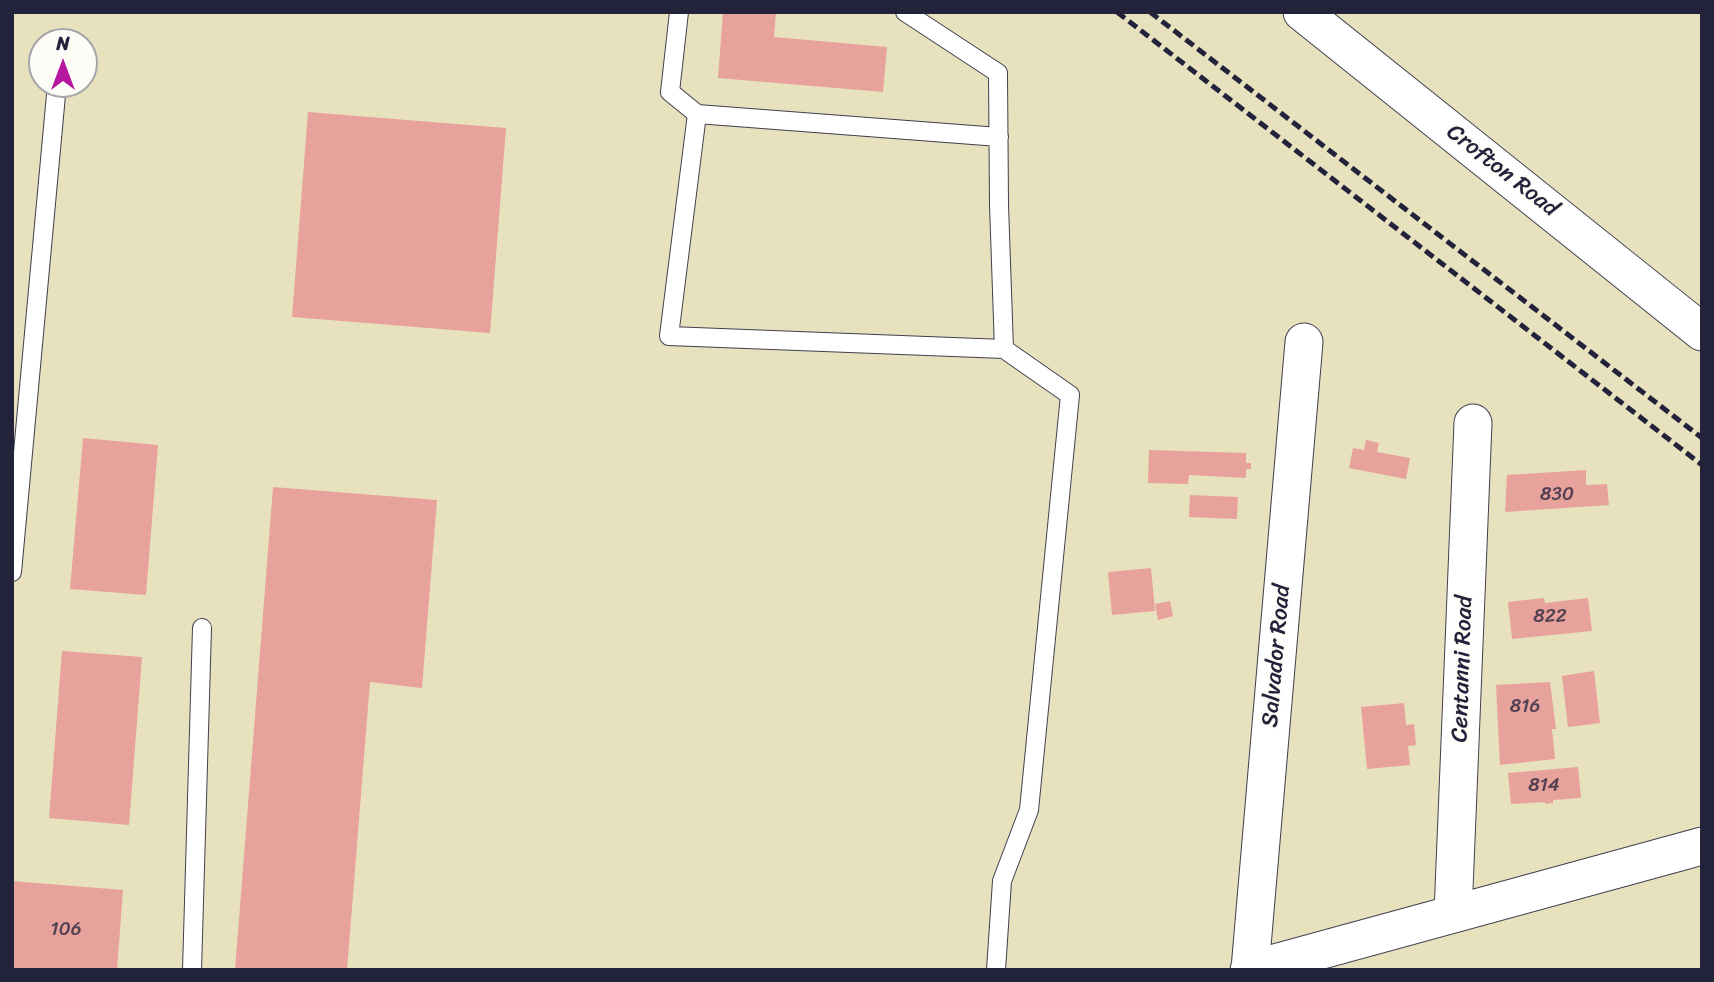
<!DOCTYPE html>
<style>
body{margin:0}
#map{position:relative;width:1714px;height:982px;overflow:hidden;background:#e8e1be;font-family:Sriracha,sans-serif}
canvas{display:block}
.frame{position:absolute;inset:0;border:14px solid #22223b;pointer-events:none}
.north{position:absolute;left:28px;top:28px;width:70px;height:70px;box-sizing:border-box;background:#fdfcf7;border:2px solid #a5a5ac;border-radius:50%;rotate:0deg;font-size:19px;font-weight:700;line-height:28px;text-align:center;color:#22223b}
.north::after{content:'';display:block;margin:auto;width:24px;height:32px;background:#b5179e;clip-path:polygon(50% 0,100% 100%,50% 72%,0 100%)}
</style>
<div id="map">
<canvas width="1714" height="982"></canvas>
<div class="frame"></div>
<div class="north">N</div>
</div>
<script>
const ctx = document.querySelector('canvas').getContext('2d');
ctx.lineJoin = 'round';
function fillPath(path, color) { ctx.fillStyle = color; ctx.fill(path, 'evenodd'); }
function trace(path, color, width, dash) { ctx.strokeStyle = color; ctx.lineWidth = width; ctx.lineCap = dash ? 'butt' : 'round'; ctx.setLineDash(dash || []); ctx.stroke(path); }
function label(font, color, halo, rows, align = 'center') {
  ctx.font = font + ' Sriracha,sans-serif'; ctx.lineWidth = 5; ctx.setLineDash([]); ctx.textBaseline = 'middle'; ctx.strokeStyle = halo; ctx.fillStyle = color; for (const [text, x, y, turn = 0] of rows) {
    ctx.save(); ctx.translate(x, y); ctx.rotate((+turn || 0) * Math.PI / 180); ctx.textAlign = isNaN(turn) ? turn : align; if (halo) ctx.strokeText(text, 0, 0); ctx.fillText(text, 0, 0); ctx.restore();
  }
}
fillPath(new Path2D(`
 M723 12H776L774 37 887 47 883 92 718 78Z
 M308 112 506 128 490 333 292 317Z
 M83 438 158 445 146 595 70 589Z
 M1366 440 1379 443 1377 452 1410 458 1406 479 1349 468 1353 448 1364 450Z
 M1149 450 1246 453V463H1251V469H1246V478L1189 475 1188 484 1148 483Z
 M1586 470V485L1607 484 1609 505 1505 512 1507 475Z
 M273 487 437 500 422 688 370 682 347 970H235Z
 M1190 495 1238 497 1237 519 1189 517Z
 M1151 568 1155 611 1112 615 1108 572Z
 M1544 598 1545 603 1588 598 1592 631 1512 639 1508 602Z
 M1170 601 1173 616 1158 620 1155 604Z
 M62 651 142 657 129 825 49 818Z
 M1594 671 1600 723 1568 727 1562 676Z
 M1550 682 1556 729H1552L1555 759 1500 765 1496 685Z
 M1404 703 1406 725 1414 724 1416 745 1408 746 1410 765 1367 769 1361 707Z
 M1578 767 1581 798 1553 800V803L1545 804V802L1511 804 1508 773Z
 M12 881 123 890 117 970H12Z`), '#e8a29c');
const service = new Path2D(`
 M679 12 670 92 697 114 669 336 1004 349 1070 395 1029 810 1002 881 996 970
 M905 12 998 73 999 205 1004 349
 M60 42V41
 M697 114 999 137
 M12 572 57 84
 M192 970 202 628`);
const minor = new Path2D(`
 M1302 12 1702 332
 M1453 914 1473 423
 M1250 969 1304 342
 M1249 970 1702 846`);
trace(service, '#403f4f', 20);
trace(minor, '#403f4f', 39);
trace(service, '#fff', 18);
trace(minor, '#fff', 37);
trace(new Path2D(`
 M1117 12 1702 465
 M1150 12 1702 438`), '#22223b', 5, [10, 5]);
label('19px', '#544253', null, [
 ["830",1557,495],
 ["822",1550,617],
 ["816",1525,707],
 ["814",1544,786],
 ["106",66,930]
]);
label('23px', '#22223b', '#fdfcf7', [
 ["Crofton Road",1502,171,38],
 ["Salvador Road",1277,656,-85],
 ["Centanni Road",1463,669,-88]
]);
</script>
